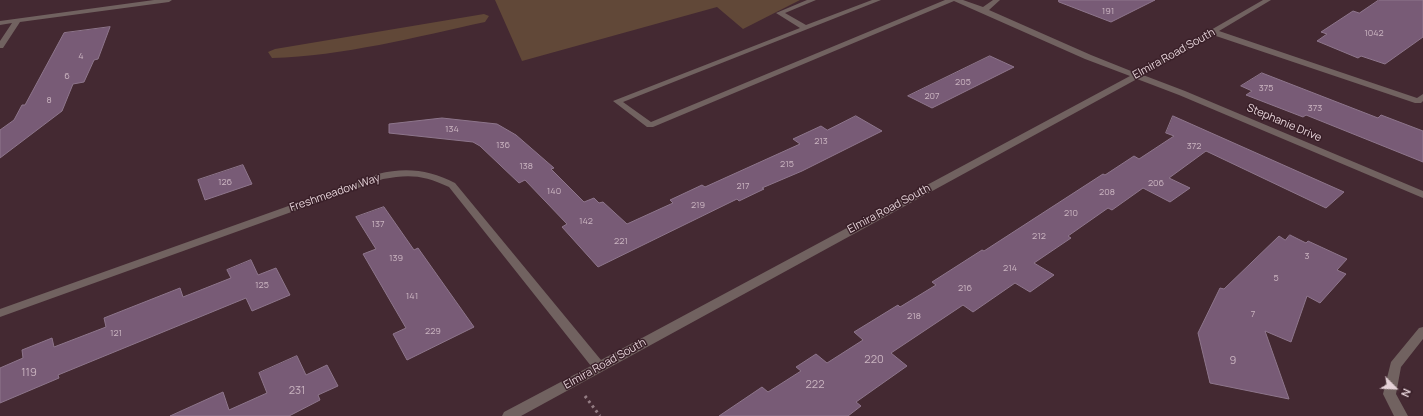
<!DOCTYPE html>
<style>
body{margin:0}
#map{position:relative;width:1423px;height:416px;overflow:hidden;background:#442932;font-family:Manrope,sans-serif}
canvas{display:block}
.north{position:absolute;left:1375px;top:368px;width:40px;height:40px;-webkit-text-stroke:3px #391f28;paint-order:stroke;rotate:114deg;font-size:11px;font-weight:700;line-height:16px;text-align:center;color:#e5d2d8}
.north::after{content:'';display:block;margin:auto;width:14px;height:18px;background:#e5d2d8;clip-path:polygon(50% 0,100% 100%,50% 72%,0 100%)}
</style>
<div id="map">
<canvas width="1423" height="416"></canvas>
<div class="north">N</div>
</div>
<script>
const ctx = document.querySelector('canvas').getContext('2d');
ctx.lineJoin = 'round';
function fillPath(path, color) { ctx.fillStyle = color; ctx.fill(path, 'evenodd'); }
function trace(path, color, width, dash) { ctx.strokeStyle = color; ctx.lineWidth = width; ctx.lineCap = dash ? 'butt' : 'round'; ctx.setLineDash(dash || []); ctx.stroke(path); }
function label(font, color, halo, rows, align = 'center') {
  ctx.font = font + ' Manrope,sans-serif'; ctx.lineWidth = 3; ctx.setLineDash([]); ctx.textBaseline = 'middle'; ctx.strokeStyle = halo; ctx.fillStyle = color; for (const [text, x, y, turn = 0] of rows) {
    ctx.save(); ctx.translate(x, y); ctx.rotate((+turn || 0) * Math.PI / 180); ctx.textAlign = isNaN(turn) ? turn : align; if (halo) ctx.strokeText(text, 0, 0); ctx.fillText(text, 0, 0); ctx.restore();
  }
}
fillPath(new Path2D(`
 M495 0H800L743 29 717 7 522 61Z
 M484 14 489 16 485 22C416 37 343 56 272 58L268 52 275 49Z`), '#614838');
const building = new Path2D(`
 M1059 0H1155L1111 22 1059 2Z
 M1379 0H1423V37L1385 64 1361 56 1358 58 1317 41 1327 34 1321 32 1353 11 1359 13Z
 M110 27 98 59 94 60 84 82 73 84 62 111 0 158V130L14 120 22 105H25L64 33Z
 M990 56 1014 67 932 108 908 96Z
 M1262 73 1378 118 1381 115 1423 131V162L1306 115 1303 117 1246 95 1252 91 1241 86Z
 M856 116 882 131 802 171 762 188 764 189 739 201 737 199 598 267 562 227 567 224 525 180 519 183 480 146 473 142 389 133V124L442 118 497 124 516 135 554 168 551 169 584 202 594 198 599 203 603 202 627 224 673 203 670 200 702 185 705 187 800 144 793 139 821 126 827 130Z
 M1173 116 1344 192 1326 208 1206 151 1169 178 1190 188 1170 202 1143 188 1112 210 1108 208 1068 236 1071 238 1034 263 1054 275 1030 292 1015 283 973 312 963 305 891 353 907 366 856 402 861 406 848 416H719L762 387 768 392 801 371 796 367 816 354 827 363 863 340 854 332 898 305 900 307 936 285 932 282 982 250 984 251 1103 174 1105 175 1134 156 1139 159 1174 136 1166 133Z
 M243 165 252 184 205 200 198 180Z
 M384 207 414 250 418 248 474 327 407 360 393 334 406 328 363 254 376 249 356 217Z
 M1290 235 1306 243 1308 241 1347 259 1337 270 1346 274 1320 303 1307 296 1291 342 1265 331 1289 399 1210 383 1198 333 1220 288 1224 289 1279 236 1285 240Z
 M251 260 258 275 276 268 290 295 252 311 246 298 58 375 59 378 0 403V368L23 358 22 350 52 338 54 347 106 327 104 318 180 288 183 297 231 278 227 270Z
 M297 356 306 375 327 365 338 386 318 395 320 400 289 416H170L223 392 229 410 267 393 259 373Z`);
fillPath(building, '#785b76');
trace(building, '#8e768c', 1);
trace(new Path2D(`
 M585 396 600 416`), '#947d84', 3, [2.5, 3.5]);
fillPath(new Path2D(`
 M154 0H172L169 2 20 22 3 48H0V41L12 23 0 25V21Z
 M807 0H816L785 13 806 25 872 0H881L623 102 651 122 945 0H963L983 7 993 0H1000L989 10 1091 55 1136 73 1263 0H1271L1219 31 1417 98 1423 94V101L1421 103H1415L1213 35 1143 75 1185 91 1423 191V198L1179 95 1137 79 521 416H502L504 412 591 366 449 187C424 175 409 174 383 179L0 317V309L378 174C406 167 430 170 455 183L601 360 1130 76 1085 59 954 1 653 127H647L613 101 800 28 776 13Z
 M1423 327V339L1401 367 1396 394 1408 416H1394L1383 394 1391 362 1419 328Z`), '#716260');
label('9px', '#cab4c0', null, [
 ["191",1108,11],
 ["1042",1374,33],
 ["4",81,56],
 ["6",67,76],
 ["205",963,82],
 ["375",1266,88],
 ["207",932,96],
 ["8",49,100],
 ["373",1315,108],
 ["134",452,129],
 ["213",821,141],
 ["136",503,145],
 ["372",1194,146],
 ["215",787,164],
 ["138",526,166],
 ["126",225,182],
 ["206",1156,183],
 ["217",743,186],
 ["140",554,191],
 ["208",1107,192],
 ["219",698,205],
 ["210",1071,213],
 ["142",586,221],
 ["137",378,224],
 ["212",1039,236],
 ["221",621,241],
 ["3",1307,256],
 ["139",396,258],
 ["214",1010,268],
 ["5",1276,278],
 ["125",262,285],
 ["216",965,288],
 ["141",412,296],
 ["7",1253,314],
 ["218",914,316],
 ["229",433,331],
 ["121",116,333]
]);
label('11px', '#e5d2d8', '#391f28', [
 ["Elmira Road South",1174,54,-29],
 ["Stephanie Drive",1284,123,23],
 ["Freshmeadow Way",335,193,-19],
 ["Elmira Road South",889,209,-28],
 ["Elmira Road South",605,364,-29]
]);
label('11px', '#cab4c0', null, [
 ["220",874,360],
 ["9",1233,361],
 ["119",29,373],
 ["222",815,385],
 ["231",297,391]
]);
</script>
